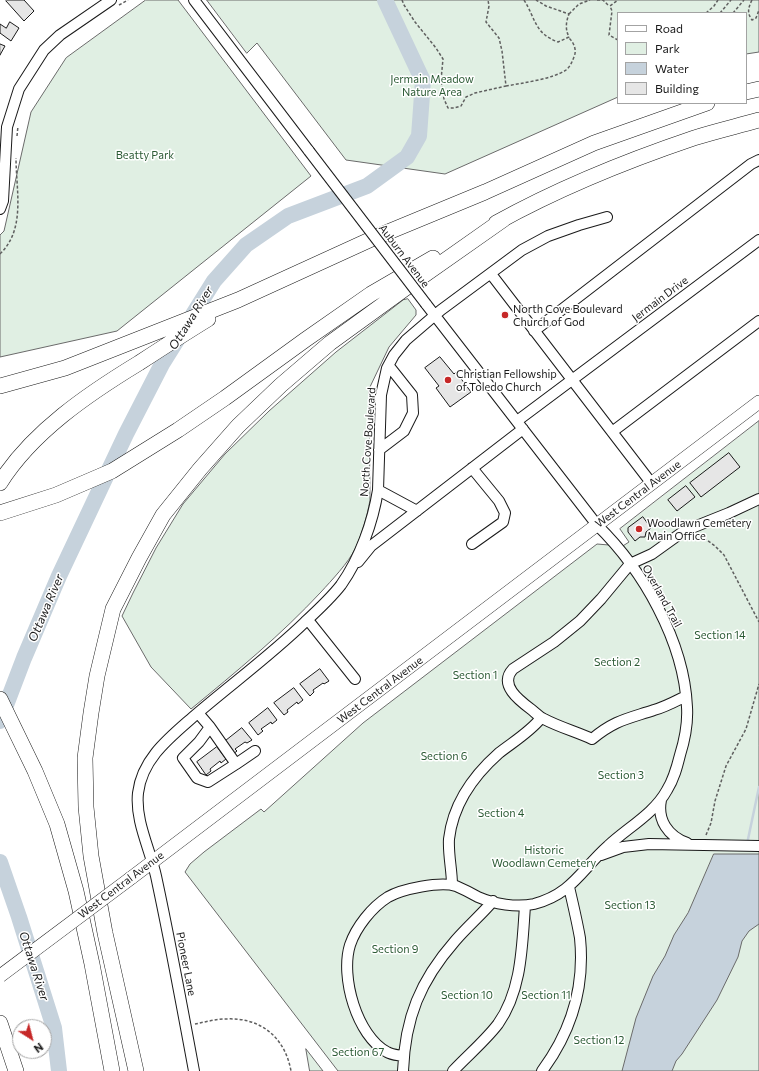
<!DOCTYPE html>
<style>
body{margin:0}
#map{position:relative;width:759px;height:1071px;overflow:hidden;background:#fff;font-family:Commissioner,sans-serif}
canvas{display:block}
.legend{position:absolute;left:617px;top:12px;width:130px;height:92px;box-sizing:border-box;background:#fff;border:1px solid #a3a3a3;margin:0;padding:5px 7px;list-style:none;font-size:12px;color:#1a1a1a}
.legend li{display:flex;align-items:center;gap:8px;height:20px}
.legend b{width:20px;border:1px solid #a3a3a3}
.north{position:absolute;left:12px;top:1019px;width:40px;height:40px;box-sizing:border-box;background:#fff;border:1px solid #a3a3a3;border-radius:50%;rotate:144deg;font-size:11px;font-weight:700;line-height:16px;text-align:center;color:#1a1a1a}
.north::after{content:'';display:block;margin:auto;width:14px;height:18px;background:#c62828;clip-path:polygon(50% 0,100% 100%,50% 72%,0 100%)}
</style>
<div id="map">
<canvas width="759" height="1071"></canvas>
<ul class="legend">
<li><b style="height:5px;background:#fff"></b>Road</li>
<li><b style="height:11px;background:#e0efe3"></b>Park</li>
<li><b style="height:11px;background:#c6d2dc"></b>Water</li>
<li><b style="height:11px;background:#e6e6e6"></b>Building</li>
</ul>
<div class="north">N</div>
</div>
<script>
const ctx = document.querySelector('canvas').getContext('2d');
ctx.lineJoin = 'round';
function fillPath(path, color) { ctx.fillStyle = color; ctx.fill(path, 'evenodd'); }
function trace(path, color, width, dash) { ctx.strokeStyle = color; ctx.lineWidth = width; ctx.lineCap = dash ? 'butt' : 'round'; ctx.setLineDash(dash || []); ctx.stroke(path); }
function label(font, color, halo, rows, align = 'center') {
  ctx.font = font + ' Commissioner,sans-serif'; ctx.lineWidth = 3; ctx.setLineDash([]); ctx.textBaseline = 'middle'; ctx.strokeStyle = halo; ctx.fillStyle = color; for (const [text, x, y, turn = 0] of rows) {
    ctx.save(); ctx.translate(x, y); ctx.rotate((+turn || 0) * Math.PI / 180); ctx.textAlign = isNaN(turn) ? turn : align; if (halo) ctx.strokeText(text, 0, 0); ctx.fillText(text, 0, 0); ctx.restore();
  }
}
const green = new Path2D(`
 M146 0H178L311 176 117 331 0 357V235L4 231 31 112 66 58Z
 M207 0H759V52L746 54V13H618V97L445 174 346 160 257 43 247 53Z
 M408 299 416 310V315L389 347 369 389 370 500C367 517 362 534 355 549 349 562 331 581 321 592 281 635 236 672 191 709L151 667 122 616 133 593 156 548 183 504 225 454 269 411 336 352 403 300Z
 M759 421V1071H338L185 872 190 864 204 852 261 809 264 812 363 723 597 544 609 545 615 551 629 542 620 529Z
 M306 1049 323 1071H310Z`);
fillPath(green, '#e0efe3');
trace(green, '#6a6a6a', 1);
const water = new Path2D(`
 M714 854H759V924L749 931 742 941 738 957 717 1000 682 1054 676 1061 672 1071H622L636 1018 653 976 665 956 674 935 688 913Z`);
fillPath(water, '#c6d2dc');
trace(water, '#6a6a6a', 1);
trace(new Path2D(`
 M747 844 759 787`), '#c6d2dc', 2.5);
trace(new Path2D(`
 M0 721 24 658 59 576 126 434 162 364 214 281 246 245 288 216 367 186 407 157 419 136 423 81 385 0
 M0 862 19 917 54 1028 59 1071`), '#c6d2dc', 16);
const building = new Path2D(`
 M7 0H24L34 11 24 21 6 1Z
 M10 22 19 28 11 41 0 33V24L6 28Z
 M0 44 5 46 0 55Z
 M440 357 454 374 456 372 471 392 450 407 436 388 439 386 425 368Z
 M729 453 740 467 701 497 690 483Z
 M686 486 695 497 677 511 668 500Z
 M643 517 651 528 646 532 645 537H640L635 541 628 532V528Z
 M320 669 329 681 324 684 323 683 313 690 314 692 310 696 300 684Z
 M294 688 303 700 298 704 297 702 287 710 288 712 284 715 274 703Z
 M268 708 277 720 272 724 271 722 261 729 263 731 258 735 249 723Z
 M242 728 252 740 247 743 245 742 235 749 237 751 232 755 223 743Z
 M217 747 226 759 221 763 220 761 210 769 211 771 206 775 197 762Z`);
fillPath(building, '#e6e6e6');
trace(building, '#1a1a1a', 1);
const minor = new Path2D(`
 M194 0 309 151
 M0 209 3 201 7 127 19 89 44 50 60 35 111 0
 M491 274 652 484
 M534 331 751 164 759 160
 M517 421 759 240
 M612 432 759 321
 M379 450 404 431 413 413 412 395 389 366
 M472 468 499 501 505 513 503 522 472 544
 M378 490 417 511
 M358 562 371 546 523 429
 M308 620 355 679
 M686 696C676 701 665 707 654 710 627 719 615 720 592 739 577 732 559 727 544 719 539 717 536 713 532 710 520 701 498 685 513 669L554 642 580 621 601 599 630 564 652 554 684 531 729 513 759 499
 M198 713 210 727 199 742 183 758 197 778 208 782 236 764
 M210 727 236 764 255 751
 M661 800C657 820 668 836 687 843
 M601 855 623 847 649 844 759 846
 M452 885C452 870 448 854 449 839 453 804 473 776 499 753 513 742 530 732 541 718
 M403 1056C398 1055 392 1055 387 1052 357 1036 340 977 350 945 356 927 372 907 388 897 402 889 440 881 456 886 463 889 471 893 478 897 494 904 517 908 534 904 572 894 581 870 608 846 627 828 654 814 667 790 674 779 677 767 680 755 685 739 688 723 687 707 684 641 643 570 597 525L426 304
 M194 1071C182 1006 170 941 156 876 150 849 135 821 138 793 142 759 169 738 193 717 230 685 270 656 305 622 318 610 331 598 341 585 360 558 373 522 378 490L381 395 387 368 394 355 406 340 441 310 522 250 548 236 579 225 607 217
 M403 1071C405 1018 420 981 455 941 467 927 481 915 493 901
 M453 1071C468 1055 485 1041 498 1024 522 990 522 946 525 906
 M542 1071C571 1032 585 988 580 938 577 921 573 904 569 887`);
const major = new Path2D(`
 M131 878 759 402`);
const highway = new Path2D(`
 M746 92 759 89
 M496 223C559 188 626 161 694 138 716 131 738 126 759 120
 M0 386 65 368 238 300 376 237 485 192 594 143 707 103
 M0 483C32 432 88 394 139 363 162 348 185 333 208 319
 M0 513 56 495 112 471 178 430 225 398 305 340 371 294 433 258
 M0 699 35 771 57 824 76 891 92 964 112 1071
 M0 1023 16 1071
 M136 1071 105 933 91 856 86 807 85 758 91 713 97 676 113 609 139 558 163 515 200 469 238 426 281 385 330 343 403 290 504 219`);
trace(minor, '#1a1a1a', 12);
trace(major, '#1a1a1a', 14);
trace(highway, '#1a1a1a', 16);
trace(new Path2D(`
 M402 0 404 5 415 22 436 48 443 59 441 80 444 99 448 108H454L461 106 466 97 475 93 506 86 502 51 499 38 486 22 489 6 488 0
 M524 0C536 19 534 33 558 42L569 37C565 29 566 22 569 14L546 6 536 0
 M597 0H603L609 6
 M752 0C748 8 747 13 752 20L756 18 759 10
 M119 5 128 0
 M706 13 714 6 718 0
 M720 13 731 0
 M733 13 744 0
 M569 14 579 4 590 0
 M618 40 609 35 612 11 610 6 618 0
 M506 86C522 83 553 79 566 70 570 67 572 62 574 57 577 50 574 43 569 38
 M17 136 18 126
 M0 254C26 229 16 190 16 158
 M700 535 715 546 724 555 759 622
 M706 835 711 823 715 801 726 766 746 729 759 684
 M195 1024C205 1022 216 1019 226 1019 260 1017 285 1037 291 1071`), '#5f5f5f', 1.5, [3, 2]);
trace(minor, '#fff', 10);
trace(major, '#fff', 13);
trace(highway, '#fff', 15);
const minorBridge = new Path2D(`
 M309 151 426 304`);
const majorBridge = new Path2D(`
 M0 976 131 878`);
trace(minorBridge, '#1a1a1a', 12, []);
trace(majorBridge, '#1a1a1a', 14, []);
trace(minorBridge, '#fff', 10);
trace(majorBridge, '#fff', 13);
for (const [x, y, r, color] of [
 [505,315,4,"#c62828"],
 [448,380,4,"#c62828"],
 [639,529,4,"#c62828"]
]) { const dot = new Path2D(); dot.arc(x, y, r, 0, 2 * Math.PI); ctx.fillStyle = color; ctx.fill(dot); trace(dot, '#fff', 1.5); }
label('11px', '#2b5a34', '#fff', [
 ["Jermain Meadow",432,79],
 ["Nature Area",432,92],
 ["Beatty Park",145,155],
 ["Section 14",720,635],
 ["Section 2",617,662],
 ["Section 1",475,675],
 ["Section 6",444,756],
 ["Section 3",621,775],
 ["Section 4",501,813],
 ["Historic",544,850],
 ["Woodlawn Cemetery",544,863],
 ["Section 13",630,905],
 ["Section 9",395,949],
 ["Section 10",467,995],
 ["Section 11",546,995],
 ["Section 12",599,1040],
 ["Section 67",358,1052]
]);
label('11px', '#1a1a1a', '#fff', [
 ["Auburn Avenue",404,256,53],
 ["Jermain Drive",660,299,-37],
 ["North Cove Boulevard",368,442,-86],
 ["West Central Avenue",638,494,-37],
 ["Overland Trail",662,596,61],
 ["West Central Avenue",380,690,-37],
 ["West Central Avenue",121,885,-37],
 ["Pioneer Lane",186,964,79]
]);
label('11px', '#1a1a1a', '#fff', [
 ["North Cove Boulevard",513,309],
 ["Church of God",513,322],
 ["Christian Fellowship",456,374],
 ["of Toledo Church",456,387],
 ["Woodlawn Cemetery",647,523],
 ["Main Office",647,536]
], 'left');
label('italic 12px', '#1a1a1a', '#fff', [
 ["Ottawa River",191,318,-58],
 ["Ottawa River",46,608,-67],
 ["Ottawa River",34,966,72]
]);
</script>
